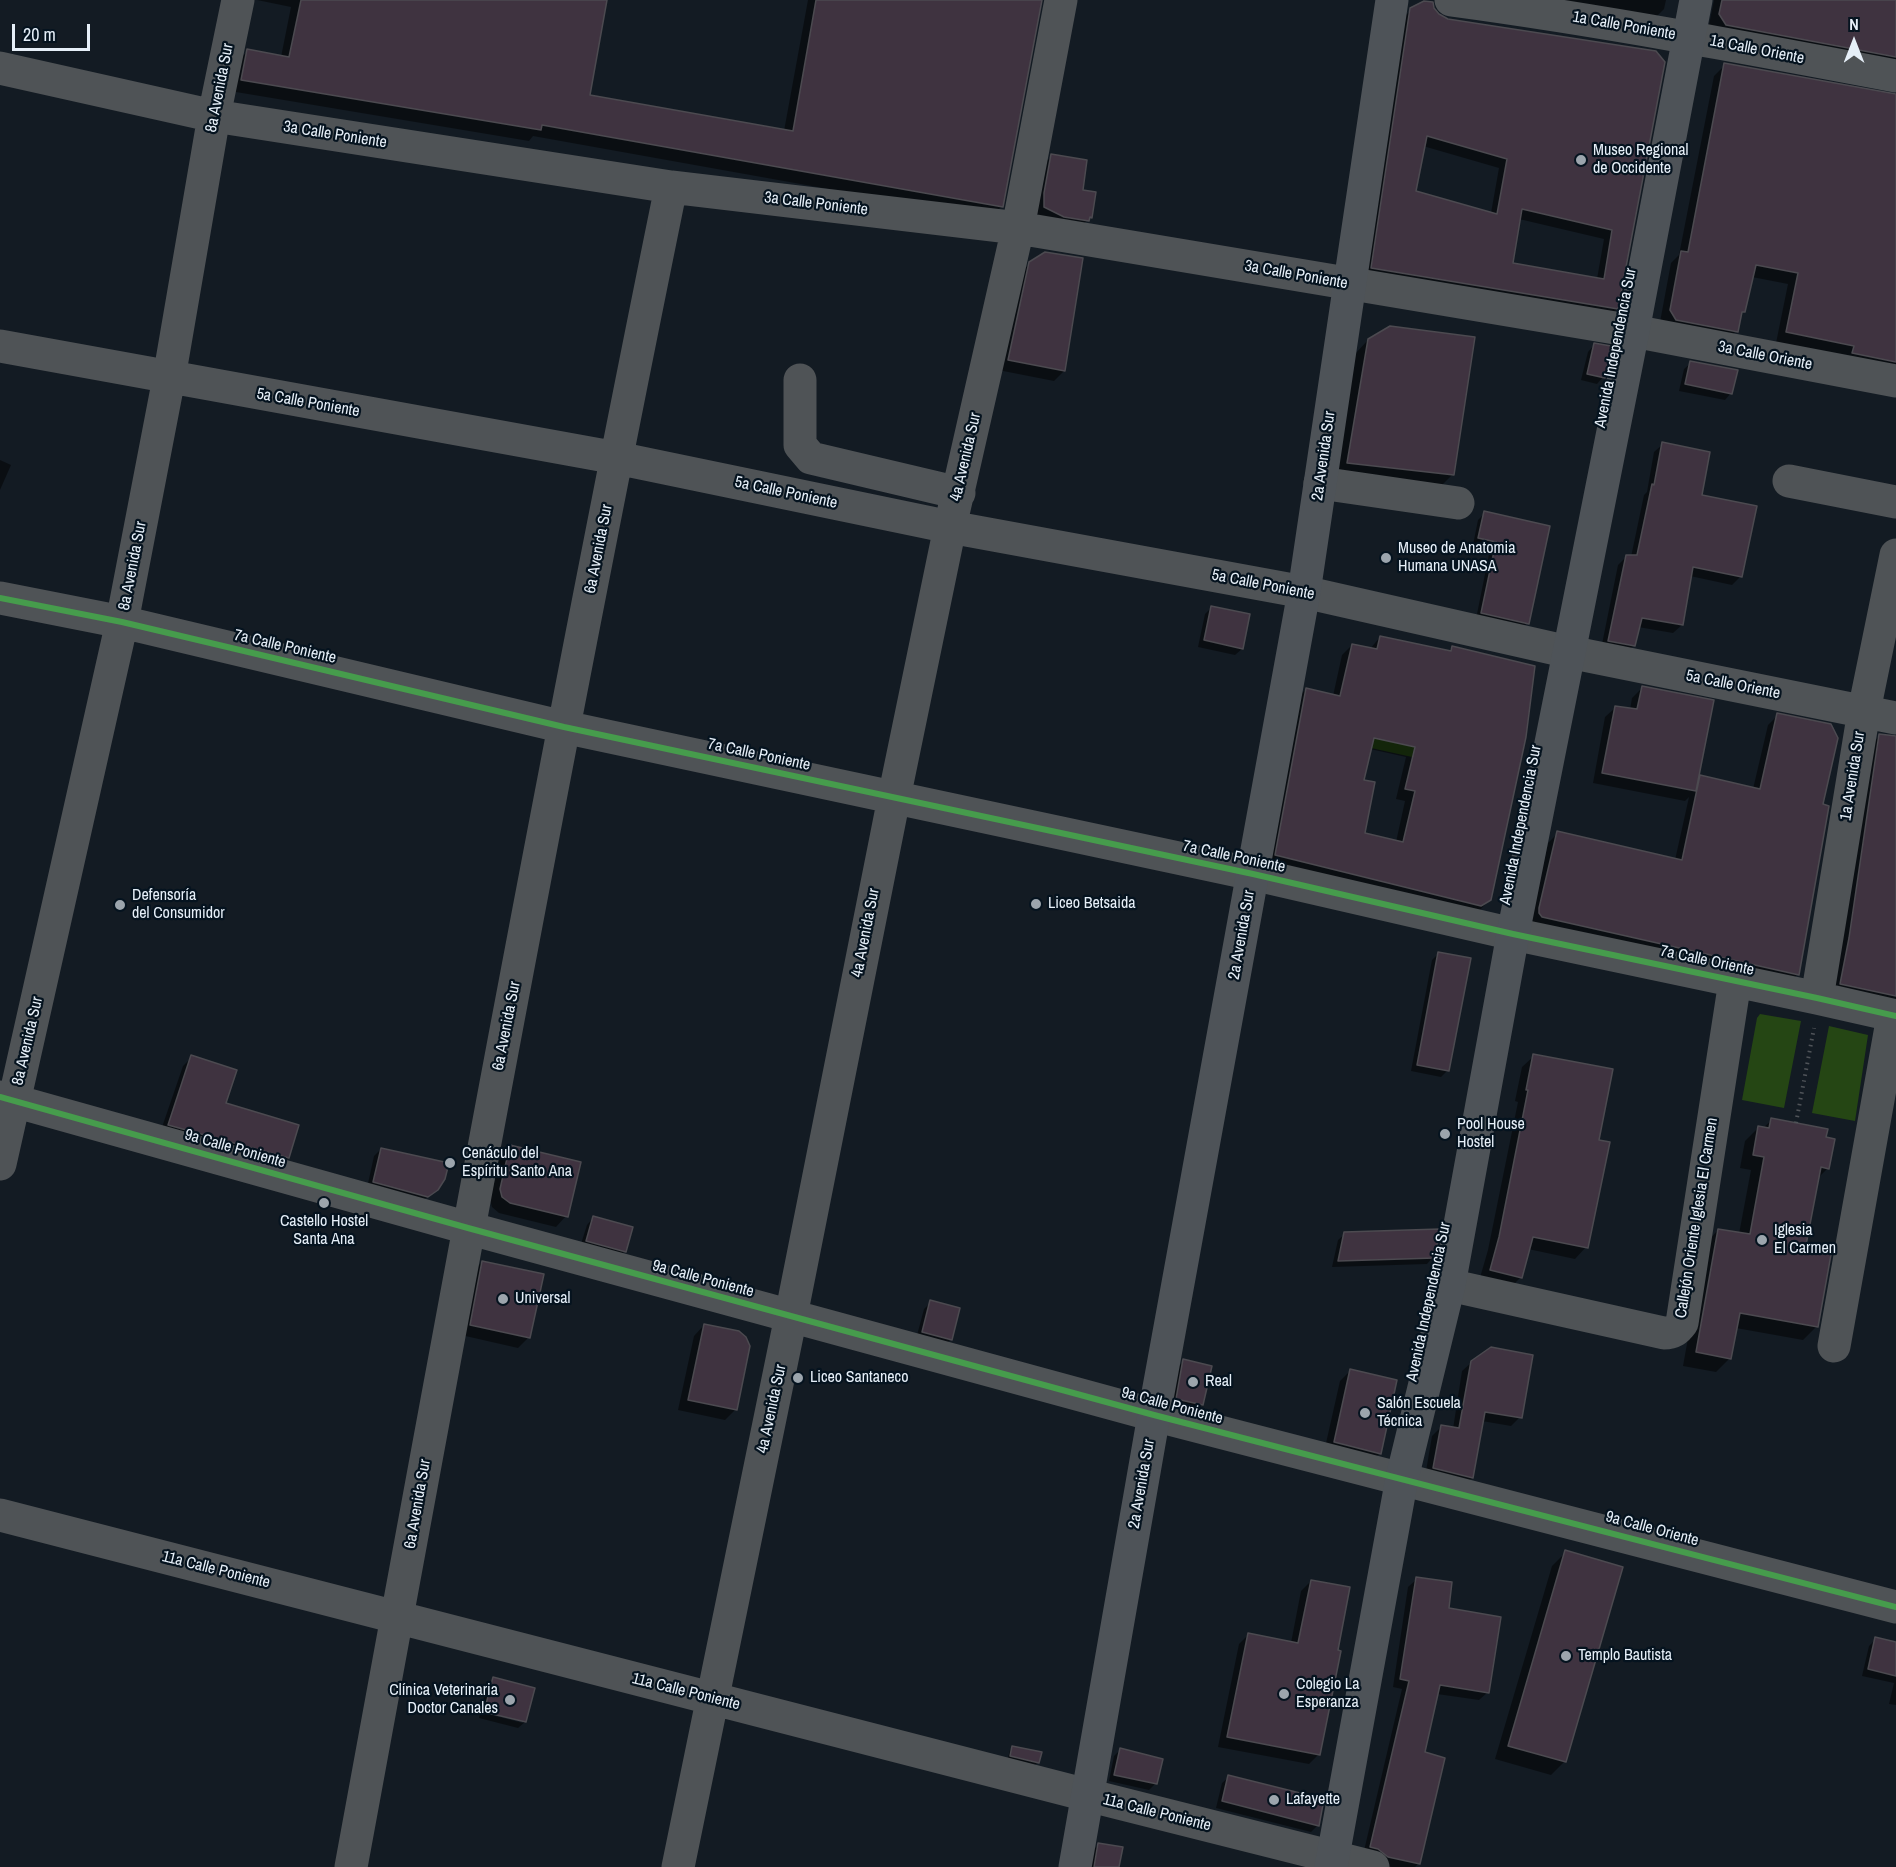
<!DOCTYPE html>
<meta charset="utf-8">
<style>
body{margin:0}
#map{position:relative;width:1896px;height:1867px;overflow:hidden;background:#131b23;font-family:"Archivo Narrow",sans-serif}
canvas{display:block}
.north{position:absolute;left:1824px;top:12px;width:60px;height:60px;-webkit-text-stroke:4px #05131f;paint-order:stroke;rotate:0deg;font-size:16px;font-weight:700;line-height:24px;text-align:center;color:#e6eff8}
.north::after{content:'';display:block;margin:auto;width:21px;height:27px;background:#e6eff8;clip-path:polygon(50% 0,100% 100%,50% 72%,0 100%)}
.scale{position:absolute;left:12px;top:24px;width:78px;height:27px;box-sizing:border-box;border:3px solid #e6eff8;border-top:0;padding-left:8px;font-size:18px;line-height:21px;white-space:nowrap;color:#e6eff8;-webkit-text-stroke:4px #05131f;paint-order:stroke}
</style>
<div id="map">
<canvas width="1896" height="1867"></canvas>
<div class="north">N</div>
<div class="scale">20 m</div>
</div>
<script>
const ctx = document.querySelector('canvas').getContext('2d');
ctx.lineJoin = 'round';
function fillPath(path, color) { ctx.fillStyle = color; ctx.fill(path, 'evenodd'); }
function trace(path, color, width, dash) { ctx.strokeStyle = color; ctx.lineWidth = width; ctx.lineCap = dash ? 'butt' : 'round'; ctx.setLineDash(dash || []); ctx.stroke(path); }
function label(font, color, halo, rows, align = 'center') {
  ctx.font = font + ' "Archivo Narrow",sans-serif'; ctx.lineWidth = 4.5; ctx.setLineDash([]); ctx.textBaseline = 'middle'; ctx.strokeStyle = halo; ctx.fillStyle = color; for (const [text, x, y, turn = 0] of rows) {
    ctx.save(); ctx.translate(x, y); ctx.rotate((+turn || 0) * Math.PI / 180); ctx.textAlign = isNaN(turn) ? turn : align; if (halo) ctx.strokeText(text, 0, 0); ctx.fillText(text, 0, 0); ctx.restore();
  }
}
fillPath(new Path2D(`
 M1418 733 1412 757 1371 748 1373 738Z
 M1760 1014 1801 1021 1784 1108 1742 1100 1757 1018Z
 M1829 1026 1868 1035 1855 1121 1812 1113Z`), '#254614');
fillPath(new Path2D(`
 M257 0H606L588 96 784 131 808 0H1040L1001 207 990 218 533 136 529 141 230 91 236 62 248 51 281 57 291 7Z
 M1540 0H1666L1664 9 1652 21Z
 M1714 0H1896V72L1709 25Z
 M1432 8 1438 16 1448 20 1655 52 1617 309 1608 318 1363 277 1402 19 1411 10ZM1423 146 1499 168 1491 213 1414 192ZM1519 219 1604 239 1597 279 1511 264Z
 M1725 65 1896 96V375L1776 343 1788 284 1752 277 1744 311 1739 316 1736 331 1725 342 1660 322 1671 263 1679 255 1714 76Z
 M1052 156 1081 191 1091 217 1077 230 1034 218 1041 166Z
 M1030 263 1064 371 1054 381 998 370 1020 274Z
 M1368 340 1453 474 1439 488 1334 477 1354 355Z
 M1594 345 1603 377 1597 384 1581 380 1588 352Z
 M1691 363 1731 393 1725 400 1679 391 1684 369Z
 M1663 444 1741 576 1732 585 1690 576 1682 625 1673 633 1638 627 1634 645 1625 654 1601 649 1618 565 1627 556 1631 557 1644 495 1647 492 1654 452Z
 M0 460 11 465 0 490Z
 M1485 513 1548 527 1527 623 1521 630 1476 619 1490 549 1473 545 1478 520Z
 M1212 607 1242 649 1235 655 1198 647 1205 614Z
 M1380 637 1448 652 1452 648 1490 899 1480 910 1266 865 1296 699 1306 689 1333 696 1342 655 1352 645 1370 649ZM1370 749 1406 757 1396 799 1405 801 1396 842 1363 834 1362 782Z
 M1643 687 1697 780 1701 776 1753 789 1768 725 1778 715 1821 805 1798 974 1788 984 1530 923 1548 843 1558 833 1675 860 1689 797 1685 801 1593 783 1605 717 1616 707 1630 710 1632 698Z
 M1880 735 1896 738V1007L1832 993 1871 745Z
 M1439 953 1448 1070 1441 1077 1411 1071 1432 960Z
 M1534 1056 1598 1142 1586 1247 1575 1259 1528 1249 1521 1277 1509 1289 1479 1281 1488 1250 1518 1102 1515 1101 1522 1067Z
 M192 1057 224 1104 288 1158 279 1167 160 1133 183 1066Z
 M1772 1120 1824 1138 1828 1168 1817 1179 1805 1246 1817 1326 1803 1340 1736 1328 1730 1358 1716 1372 1683 1366 1705 1244 1718 1230 1739 1234 1751 1170 1740 1168 1745 1141 1759 1127 1763 1128Z
 M511 1147 566 1216 556 1227 499 1213 492 1207 490 1200 500 1157Z
 M381 1149 437 1189 420 1203 367 1188 374 1156Z
 M593 1218 625 1251 618 1257 580 1247 587 1225Z
 M1345 1234 1433 1257 1427 1264 1332 1267 1338 1240Z
 M482 1262 528 1338 518 1348 461 1335 472 1272Z
 M931 1302 958 1309 950 1340 944 1346 916 1339 924 1309Z
 M704 1325 749 1346 735 1410 725 1420 678 1410 694 1336Z
 M1184 1361 1202 1405 1188 1418 1163 1413 1170 1375Z
 M1472 1362 1520 1417 1511 1426 1482 1421 1472 1478 1463 1486 1425 1477 1432 1436 1441 1427 1453 1429 1462 1371Z
 M1350 1371 1379 1454 1369 1464 1324 1452 1340 1381Z
 M1566 1552 1565 1761 1551 1775 1495 1759 1552 1566Z
 M1417 1579 1447 1609 1488 1692 1479 1700 1437 1694 1423 1753 1419 1863 1415 1867H1392L1379 1864 1363 1855 1402 1689 1393 1687 1408 1587Z
 M1311 1581 1336 1652 1319 1754 1309 1764 1218 1747 1239 1644 1249 1634 1291 1643 1301 1591Z
 M1876 1639 1896 1644V1705L1889 1704 1894 1683 1862 1676 1869 1646Z
 M494 1678 525 1722 518 1728 479 1718 480 1712 523 1723V1720L481 1709 487 1685Z
 M1013 1747 1038 1762 1035 1765 1008 1758 1010 1750Z
 M1120 1750 1156 1783 1149 1790 1109 1781 1114 1756Z
 M1229 1777 1318 1825 1311 1832 1216 1808 1222 1783Z
 M1099 1844 1118 1867H1089L1092 1851Z`), '#0007');
const building = new Path2D(`
 M301 0H607L590 95 793 131 816 0H1042L1003 207 542 125 541 130 241 80 247 49 289 57Z
 M1722 0H1896V57L1726 25 1719 14Z
 M1424 1 1433 2 1434 8 1439 14 1448 19 1656 51 1665 62 1618 309 1371 268 1410 8ZM1427 136 1507 159 1497 214 1416 191ZM1522 209 1612 230 1604 279 1513 263Z
 M1724 63 1896 94V362L1852 353 1854 346 1786 332 1798 273 1756 265 1745 312H1742L1738 332 1676 320 1670 310 1681 251 1688 252Z
 M1051 154 1087 160 1083 190 1096 192 1092 218 1090 217 1089 221 1064 217 1044 207V193Z
 M1045 252 1083 258 1065 371 1008 360 1029 262Z
 M1390 326 1475 337 1454 475 1347 463 1368 339Z
 M1594 343 1611 346 1605 378 1587 374Z
 M1690 361 1738 370 1732 394 1685 384Z
 M1662 442 1710 452 1702 495 1757 506 1742 577 1693 567 1683 625 1642 618 1635 646 1608 641 1626 555H1637L1652 484 1654 485Z
 M1484 511 1550 526 1529 624 1481 613 1496 542 1478 538Z
 M1211 606 1250 614 1243 649 1204 640Z
 M1380 636 1451 651 1452 646 1535 666 1526 737 1491 900 1481 906 1275 855 1306 688 1340 696 1352 644 1377 649ZM1374 738 1415 747 1405 789 1415 791 1403 842 1365 833 1375 782 1364 780Z
 M1642 686 1714 700 1696 791 1602 773 1615 706 1637 709Z
 M1777 713 1831 724 1838 738 1823 804 1829 806 1799 975 1542 917 1539 913V908L1557 831 1682 860 1700 775 1760 789Z
 M1879 734 1896 736V996L1840 984 1849 938Z
 M1438 952 1471 958 1449 1071 1417 1065Z
 M1533 1054 1613 1069 1599 1140 1610 1142 1588 1248 1533 1237 1522 1278 1490 1270 1499 1237 1528 1090H1526Z
 M191 1055 237 1070 226 1103 299 1125 289 1158 168 1125Z
 M1771 1118 1828 1129 1826 1137 1835 1139 1829 1169 1821 1167 1806 1245 1832 1249 1818 1327 1740 1313 1731 1359 1696 1352 1718 1229 1750 1234 1764 1157 1753 1155 1758 1126 1769 1128Z
 M510 1145 581 1162 568 1217 510 1203 502 1197 500 1189Z
 M381 1148 449 1163 445 1179 438 1190 428 1197 373 1182Z
 M593 1216 633 1227 626 1252 586 1241Z
 M1440 1229 1435 1258 1338 1261 1344 1232Z
 M482 1261 544 1274 530 1338 470 1325Z
 M930 1300 960 1308 952 1340 922 1332Z
 M704 1324 739 1331 746 1337 750 1346 737 1410 688 1400Z
 M1491 1347 1533 1355 1522 1418 1485 1412 1473 1478 1433 1468 1441 1425 1459 1428 1471 1361Z
 M1183 1359 1212 1366 1203 1405 1176 1399Z
 M1350 1369 1397 1380 1381 1454 1334 1442Z
 M1565 1550 1623 1567 1566 1762 1508 1746Z
 M1416 1577 1452 1582 1449 1608 1501 1617 1489 1693 1440 1685 1425 1752 1445 1758 1420 1864 1388 1857 1378 1849 1370 1847 1409 1681 1400 1679Z
 M1311 1580 1350 1587 1338 1650 1341 1651 1320 1755 1227 1737 1248 1633 1298 1643Z
 M1875 1637 1896 1642V1676L1868 1669Z
 M493 1677 535 1688 526 1722 484 1712Z
 M1012 1746 1042 1752 1039 1763 1010 1756Z
 M1120 1748 1163 1759 1157 1784 1114 1775Z
 M1228 1775 1324 1799 1319 1826 1222 1801Z
 M1098 1843 1123 1847 1119 1867H1094Z`);
fillPath(building, '#3f3340');
trace(building, '#4c4a50', 1.5);
trace(new Path2D(`
 M1796 1123 1814 1028`), '#4f5358', 4, [1.5, 4.5]);
trace(new Path2D(`
 M1451 0C1600 20 1748 48 1896 76
 M0 68 214 116 671 187 1018 228 1633 331 1896 381
 M0 346 617 458 950 527 1304 592 1569 652 1896 718
 M800 380V445L811 458 959 493
 M1789 481 1896 502
 M1320 483 1458 503
 M0 598 122 622 564 727 1253 874 1513 934 1817 998 1896 1016
 M1817 998 1864 711 1896 555
 M0 1097 468 1228 1154 1415 1896 1607
 M0 1164 122 622 169 378 214 116 238 0
 M1449 1285 1664 1333C1673 1333 1677 1330 1682 1323L1735 981
 M1834 1346 1893 1016
 M0 1515 1087 1795 1373 1867
 M351 1867C454 1306 557 745 671 187
 M678 1867 791 1316 894 798 950 527 1018 228 1061 0`), '#4f5356', 33);
trace(new Path2D(`
 M1075 1867 1154 1415 1304 592 1392 0
 M1331 1867 1402 1478 1449 1285 1513 934 1633 331 1696 0`), '#4e5358', 33);
trace(new Path2D(`
 M0 598 122 622 564 727 1253 874 1513 934 1817 998 1896 1016
 M0 1097 468 1228 1154 1415 1896 1607`), '#469c4c', 6);
for (const [x, y, r, color] of [
 [1581,160,6,"#9ca5ad"],
 [1386,558,6,"#9ca5ad"],
 [1036,904,6,"#9ca5ad"],
 [120,905,6,"#9ca5ad"],
 [1445,1134,6,"#9ca5ad"],
 [450,1163,6,"#9ca5ad"],
 [324,1203,6,"#9ca5ad"],
 [1762,1240,6,"#9ca5ad"],
 [503,1299,6,"#9ca5ad"],
 [798,1378,6,"#9ca5ad"],
 [1193,1382,6,"#9ca5ad"],
 [1365,1413,6,"#9ca5ad"],
 [1566,1656,6,"#9ca5ad"],
 [1284,1694,6,"#9ca5ad"],
 [510,1700,6,"#9ca5ad"],
 [1274,1800,6,"#9ca5ad"]
]) { const dot = new Path2D(); dot.arc(x, y, r, 0, 2 * Math.PI); ctx.fillStyle = color; ctx.fill(dot); trace(dot, '#05131f', 2); }
label('16px', '#e6eff8', '#05131f', [
 ["1a Calle Poniente",1624,26,10],
 ["1a Calle Oriente",1757,50,11],
 ["8a Avenida Sur",220,88,-79],
 ["3a Calle Poniente",335,135,9],
 ["3a Calle Poniente",816,204,7],
 ["3a Calle Poniente",1296,275,10],
 ["Avenida Independencia Sur",1616,348,-79],
 ["3a Calle Oriente",1765,356,11],
 ["5a Calle Poniente",308,403,10],
 ["2a Avenida Sur",1324,456,-82],
 ["4a Avenida Sur",966,457,-77],
 ["5a Calle Poniente",786,493,12],
 ["6a Avenida Sur",599,549,-79],
 ["8a Avenida Sur",133,566,-79],
 ["5a Calle Poniente",1263,585,11],
 ["7a Calle Poniente",285,647,13],
 ["5a Calle Oriente",1733,685,11],
 ["7a Calle Poniente",759,755,12],
 ["1a Avenida Sur",1853,776,-81],
 ["Avenida Independencia Sur",1521,825,-79],
 ["7a Calle Poniente",1234,857,12],
 ["4a Avenida Sur",866,933,-79],
 ["2a Avenida Sur",1242,935,-80],
 ["7a Calle Oriente",1707,961,12],
 ["6a Avenida Sur",507,1026,-79],
 ["8a Avenida Sur",28,1041,-77],
 ["9a Calle Poniente",235,1149,16],
 ["Callejón Oriente Iglesia El Carmen",1697,1218,-81],
 ["9a Calle Poniente",703,1279,15],
 ["Avenida Independencia Sur",1429,1302,-78],
 ["9a Calle Poniente",1172,1406,15],
 ["4a Avenida Sur",772,1409,-78],
 ["2a Avenida Sur",1142,1484,-80],
 ["6a Avenida Sur",418,1504,-80],
 ["9a Calle Oriente",1652,1529,15],
 ["11a Calle Poniente",216,1570,14],
 ["11a Calle Poniente",686,1692,14],
 ["11a Calle Poniente",1157,1813,14]
]);
label('16px', '#e6eff8', '#05131f', [
 ["Museo Regional",1593,151],
 ["de Occidente",1593,169],
 ["Museo de Anatomia",1398,549],
 ["Humana UNASA",1398,567],
 ["Defensoría",132,896],
 ["del Consumidor",132,914],
 ["Liceo Betsaida",1048,904],
 ["Pool House",1457,1125],
 ["Hostel",1457,1143],
 ["Cenáculo del",462,1154],
 ["Espíritu Santo Ana",462,1172],
 ["Castello Hostel",324,1222,"center"],
 ["Santa Ana",324,1240,"center"],
 ["Iglesia",1774,1231],
 ["El Carmen",1774,1249],
 ["Universal",515,1299],
 ["Liceo Santaneco",810,1378],
 ["Real",1205,1382],
 ["Salón Escuela",1377,1404],
 ["Técnica",1377,1422],
 ["Templo Bautista",1578,1656],
 ["Colegio La",1296,1685],
 ["Esperanza",1296,1703],
 ["Clínica Veterinaria",498,1691,"right"],
 ["Doctor Canales",498,1709,"right"],
 ["Lafayette",1286,1800]
], 'left');
</script>
